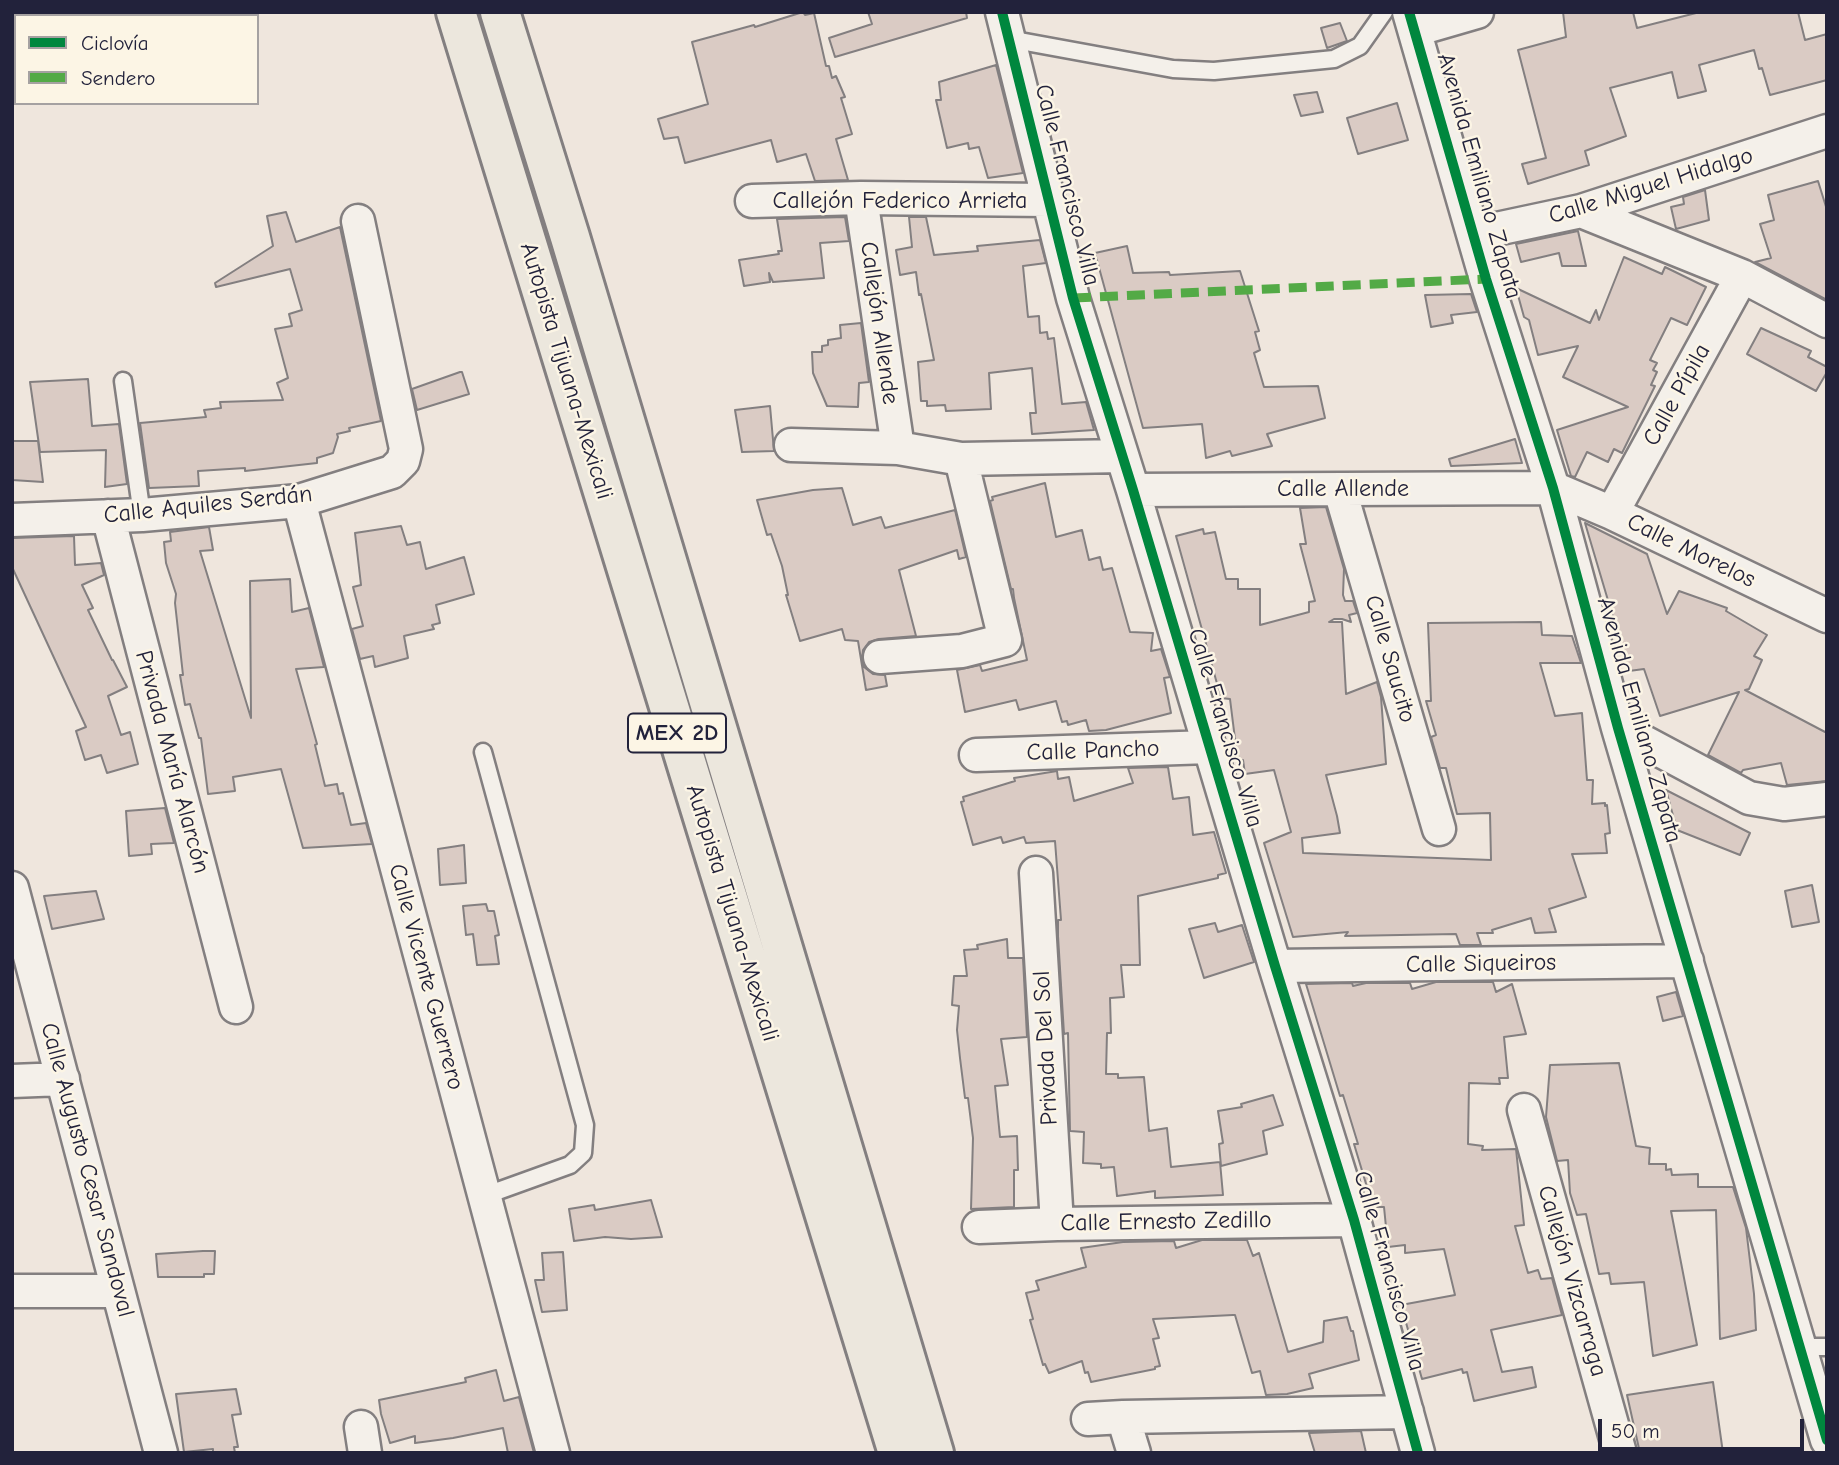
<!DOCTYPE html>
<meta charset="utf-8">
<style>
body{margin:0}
#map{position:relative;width:1839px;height:1465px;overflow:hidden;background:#efe6dd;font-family:"Comic Neue",sans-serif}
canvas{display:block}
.frame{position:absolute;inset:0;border:14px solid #22223b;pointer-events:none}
.legend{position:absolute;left:14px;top:14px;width:245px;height:91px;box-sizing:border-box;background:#fcf5e5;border:2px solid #a5a1a1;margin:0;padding:9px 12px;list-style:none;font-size:21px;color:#22223b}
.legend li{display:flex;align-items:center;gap:14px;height:35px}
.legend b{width:35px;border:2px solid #a5a1a1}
.scale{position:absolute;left:1598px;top:1419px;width:206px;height:32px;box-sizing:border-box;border:4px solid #22223b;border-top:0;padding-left:9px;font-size:21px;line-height:24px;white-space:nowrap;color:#22223b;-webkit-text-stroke:5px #fcf5e5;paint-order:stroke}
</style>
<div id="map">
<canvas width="1839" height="1465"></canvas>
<div class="frame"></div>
<ul class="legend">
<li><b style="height:9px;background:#00873e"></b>Ciclovía</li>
<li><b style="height:9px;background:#53aa46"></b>Sendero</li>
</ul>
<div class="scale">50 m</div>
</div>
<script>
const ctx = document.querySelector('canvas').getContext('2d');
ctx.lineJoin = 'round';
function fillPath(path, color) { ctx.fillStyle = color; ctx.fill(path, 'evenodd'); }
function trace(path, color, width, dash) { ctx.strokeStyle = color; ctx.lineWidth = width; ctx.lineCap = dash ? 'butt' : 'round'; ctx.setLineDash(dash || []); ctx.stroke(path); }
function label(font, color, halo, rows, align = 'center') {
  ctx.font = font + ' "Comic Neue",sans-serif'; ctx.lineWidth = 5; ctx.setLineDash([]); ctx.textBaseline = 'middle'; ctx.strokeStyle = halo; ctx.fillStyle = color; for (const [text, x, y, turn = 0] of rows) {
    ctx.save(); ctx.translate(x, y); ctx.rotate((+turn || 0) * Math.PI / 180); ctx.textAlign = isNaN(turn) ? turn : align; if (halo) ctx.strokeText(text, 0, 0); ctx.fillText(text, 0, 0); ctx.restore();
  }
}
const building = new Path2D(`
 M803 12 805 15 814 13 826 66H829L832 78 836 76 845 97 841 98 852 134 836 139 848 180 815 181 806 154 777 162 771 140 685 163 678 137 664 139 658 119 708 104 692 42 754 25 755 27Z
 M868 12H966L967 18 835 57 829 38 872 24Z
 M1563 12H1633L1637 28 1700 12H1798L1805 40 1827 34V80L1770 95 1762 68 1759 69 1754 50 1699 65 1706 91 1678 98 1672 72 1610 88 1626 136 1585 151 1589 165 1528 184 1522 164 1546 158 1518 50 1566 37Z
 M1340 23 1347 41 1327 48 1321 28Z
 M996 65 1023 173 988 178 979 147 969 149 968 143 947 148 936 100H941L939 82Z
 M1317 92 1323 112 1301 116 1294 95Z
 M1397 103 1408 140 1358 154 1347 118Z
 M1818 181 1827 210V300L1755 262 1771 258 1760 224 1774 220 1768 195Z
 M1705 190 1709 220 1676 229 1671 207 1684 204 1683 197Z
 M286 212 296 242 340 227 381 421 349 428 350 431 337 434 338 437 333 453 317 458V463L245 471V468L198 471 199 486 149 488 140 423 206 417 204 410 221 408 220 402 283 400 277 383 288 378 275 329 292 326 289 314 302 310 290 269 216 287 215 283 273 246 267 216Z
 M845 217 849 241 820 243 824 278 773 282 769 273 770 282 744 286 739 260 779 254 778 251H782L777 219Z
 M909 217H926L934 255 978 251 977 246 1040 240 1046 263 1023 266 1028 317 1039 316 1040 333 1047 332 1048 339 1054 338 1062 404 1086 402 1094 430 1032 434 1030 413H1036L1032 368 989 373 991 409 946 411 945 405 927 406V401H921L918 362 934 360 921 294 919 295 916 272 900 275 896 250 912 247Z
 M1578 231 1586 266H1562L1559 253 1521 262 1516 244Z
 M1127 246 1133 273 1169 272 1170 275 1240 271 1259 331 1255 332 1260 350 1254 353 1264 387 1318 386 1325 418 1267 434 1272 446 1232 456 1230 451 1206 458 1202 424 1143 428 1095 253Z
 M1624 257 1662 274 1665 267 1706 287 1687 325 1671 318 1650 360 1657 363 1653 370 1657 372 1651 385 1655 386 1622 453 1614 449 1608 462 1587 452 1575 477 1571 476 1557 430 1628 407 1563 377 1578 346 1538 355 1529 320 1524 317 1516 288 1590 323 1596 310 1599 320Z
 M1471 294 1477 312 1451 315 1453 323 1431 327 1425 295Z
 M861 323 869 382 859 383 858 407 827 406 813 373 812 352H822V346L828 345V340L841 338 840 325Z
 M1761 328 1811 351 1808 357 1827 367V372L1816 391 1747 354Z
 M460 372H462L469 394 417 410 412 389Z
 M88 379 92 426 119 424 127 484 105 487 106 450 40 452 30 382Z
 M770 406 774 451 742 452 735 410Z
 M1515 439 1522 463 1451 466 1449 459Z
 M12 441H38L43 482 12 480Z
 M1045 483 1056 537 1082 530 1089 560 1100 557 1103 570 1112 568 1130 632 1153 633 1151 651 1161 649 1170 677 1164 678 1171 713 1106 730 1089 731 1086 720 1068 725 1067 721 1062 722 1056 701 1019 710 1016 700 965 712 957 670 980 665 982 671 1027 660 1014 598 1013 589H1011L990 501 993 500 992 497Z
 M842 488 853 525 881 517 885 528 955 510 966 557 959 559 957 550 899 570 916 636 879 639 869 642 863 650 862 659 864 667 873 674 885 675 887 686 866 690 858 641 845 640 842 629 800 641 786 595H788L782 566 771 534 767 535 757 500 813 490Z
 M1326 507 1344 569 1343 595 1345 601H1353L1357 613 1349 615 1351 622 1342 619H1334L1329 622H1342L1346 694 1377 682 1381 697 1386 764 1326 775 1337 816 1340 833 1302 838 1303 853 1491 860 1490 813 1457 814 1446 768H1440L1431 737 1436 735 1426 701H1431L1428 623 1541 622 1542 635 1572 636 1581 663H1540L1555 716 1582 713 1587 780H1593L1592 804 1605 803V806L1607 805 1610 833 1605 834 1607 853 1572 854 1586 897 1549 909 1556 932 1535 933 1531 918 1492 930 1493 933H1477L1481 945H1460L1456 934 1345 936 1348 932 1293 937 1264 843 1291 832 1274 770 1245 774 1243 760H1239L1236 747 1230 699 1221 698 1176 536 1203 529 1204 534 1215 532 1226 579H1238V589H1260V625L1309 612V602L1315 601 1300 544H1306L1300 508Z
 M1585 523 1647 554 1667 614 1679 591 1727 608 1726 611 1767 635 1754 656 1762 660 1749 689 1745 690 1827 733V781L1787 785 1781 763 1743 770 1741 773 1708 755 1739 692 1660 716 1644 669 1629 671Z
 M401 526 407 545 420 542 426 569 464 557 474 594 436 605 440 623 432 625 434 629 404 636 408 658 375 667 373 656 360 659 352 629 363 626 353 587 361 585 355 533Z
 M209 527 213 550 200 551 251 718 250 581 290 579 292 612 309 608 324 667 296 669 317 744 315 745 325 786 337 784 339 794 343 793 351 825 366 823 372 844 303 848 281 769 233 777 235 791 208 794 201 738H199L190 704 185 705 180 675H183L175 603 176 594 166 563 164 542 171 541 170 532Z
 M74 536 75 565 101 563 104 575 82 585 93 608 88 610 112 660H113L127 687 108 696 121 735 130 732 138 764 107 773 101 755 85 760 76 731 86 727 12 567V538Z
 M1168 767 1173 799 1189 797 1193 835 1214 832 1226 873 1218 875V878L1138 896 1140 965H1121L1124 997 1110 998 1111 1033H1107L1106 1074H1118V1078L1144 1077 1149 1131 1167 1128 1171 1167 1220 1162 1223 1195 1155 1198V1191L1117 1196 1114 1167 1101 1168V1164L1083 1163 1084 1132 1070 1131 1068 1033 1064 1034 1058 936V920H1061L1055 841 1026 843 1024 837 1003 843 1001 837 973 845 961 802 964 801 963 797 1015 781 1014 778 1057 771 1058 779 1069 777 1074 801 1133 783 1128 768Z
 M1666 790 1750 833 1740 855 1677 830Z
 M165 808 174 843 151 844 152 854 129 856 126 811Z
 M464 845 466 883 440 885 438 849Z
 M1812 885 1819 922 1792 927 1785 891Z
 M96 891 104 919 52 929 44 896Z
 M486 904 488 911H494L499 935 495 936 499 964 477 965 473 934 466 935 463 906Z
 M1215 923 1218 932 1242 925 1254 962 1204 978 1189 929Z
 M1007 939 1008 958H1023L1027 1037 1001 1039 1008 1085 995 1086 1000 1137 1017 1136 1018 1170H1014V1207L971 1209 973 1138 968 1098H965L960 1058 957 1030 959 1006 952 1005 954 976H967L964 950 978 949 977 945Z
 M1436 982H1493L1496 992 1512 984 1526 1034 1504 1037 1508 1078H1499L1500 1084 1469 1083 1468 1144 1483 1146 1482 1150 1516 1149 1524 1225 1515 1226 1528 1273 1538 1270 1541 1279 1552 1278 1562 1315 1491 1330 1502 1372 1532 1367 1536 1387 1474 1401 1467 1372 1463 1373 1462 1369 1422 1379 1401 1305 1455 1295 1444 1249 1405 1253V1245L1388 1247 1384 1207H1373L1354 1144H1358L1343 1095 1340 1096 1306 984 1352 983 1353 986 1366 983H1410L1412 989Z
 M1676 992 1683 1016 1663 1021 1657 997Z
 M1619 1063 1636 1146 1650 1148 1649 1164H1666V1170L1671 1169 1672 1175 1698 1174V1187H1733L1746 1228 1754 1294 1756 1330 1720 1339 1716 1210 1671 1211 1697 1345 1653 1356 1644 1282 1611 1284 1609 1273 1599 1274 1586 1214 1577 1215 1570 1193 1568 1160 1557 1161 1546 1117 1550 1065Z
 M1273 1095 1283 1125 1263 1131 1267 1154 1221 1166 1219 1144 1223 1143 1218 1111 1242 1107 1241 1104Z
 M651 1200 662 1237 631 1239 605 1237 574 1241 569 1209 594 1205 595 1210Z
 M1202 1240H1247L1253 1256 1259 1253 1288 1352 1323 1342 1324 1321 1347 1317 1351 1331H1353L1359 1360 1309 1374 1313 1388 1287 1394 1266 1395 1260 1371 1252 1373 1235 1315H1233L1153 1319 1159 1338 1153 1339 1160 1366 1155 1367V1369L1091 1382 1088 1372 1085 1373 1082 1361 1049 1373 1045 1364 1043 1365 1030 1320 1033 1319 1026 1293 1039 1290 1036 1281 1086 1267 1081 1248 1123 1242 1174 1241 1176 1248Z
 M203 1251H215L214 1274H204V1277H158L156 1254Z
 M563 1252 567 1310 542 1312 535 1280H544L542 1253Z
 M496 1370 504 1401 519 1397 534 1453H508L503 1428 453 1438 415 1443V1436L390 1443 381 1414 379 1400 466 1382 465 1378Z
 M1713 1382 1723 1453H1640L1627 1395Z
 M236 1389 241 1414 232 1415 238 1447H234L235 1453H213V1449L184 1452 176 1394Z
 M1361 1431 1366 1453H1315L1309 1433Z`);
fillPath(building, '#dacbc4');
trace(building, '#837f80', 2);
const lane = new Path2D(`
 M1009 39 1173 69 1214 71 1334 59 1360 46 1384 12
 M123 381 142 515
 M483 752 585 1125 583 1153 570 1165 484 1196
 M1799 1347H1827`);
const street = new Path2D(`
 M1002 12 1073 298 1133 490 1275 966 1354 1220 1418 1453
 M1409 12 1486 279 1553 488 1618 728 1827 1440
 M1415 30 1477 12
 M861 198 898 448
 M752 201 861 198 1047 200
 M1581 211 1742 276 1827 321
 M1473 234 1581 211 1827 131
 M791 445 898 448 961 459 1122 456
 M1133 490 1553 488 1612 513 1827 616
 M1340 490 1439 829
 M299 501 553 1453
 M1612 513 1742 276
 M108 516 236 1007
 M12 520 142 515 299 501 392 472 403 461 406 449 358 221
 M880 657 962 651 1005 640 961 459
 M1618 728 1749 798 1784 804 1827 799
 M976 755 1209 747
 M1036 873 1057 1224
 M12 888 161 1453
 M1275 966 1687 961
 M12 1081 63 1079
 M1524 1110 1620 1453
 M979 1227 1057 1224 1354 1220
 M12 1291H118
 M1123 1417 1134 1453
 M1088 1419 1123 1417 1407 1412
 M361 1427 365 1453`);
const highway = new Path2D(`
 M456 12 898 1453
 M500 12 570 237 934 1453`);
trace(lane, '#837f80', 21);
trace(street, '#837f80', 37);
trace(highway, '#837f80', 44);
trace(lane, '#f4f0ea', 16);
trace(street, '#f4f0ea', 32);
trace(highway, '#ece7dd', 38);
trace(new Path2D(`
 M1073 298 1486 279`), '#53aa46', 9, [18, 9]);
trace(new Path2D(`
 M1002 12 1073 298 1133 490 1275 966 1354 1220 1418 1453
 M1409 12 1486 279 1553 488 1618 728 1827 1440`), '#00873e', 10);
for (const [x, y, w] of [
 [677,733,98]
]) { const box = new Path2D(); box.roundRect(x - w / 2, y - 19.5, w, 39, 5); ctx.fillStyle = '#fcf5e5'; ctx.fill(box); trace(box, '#22223b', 2); }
label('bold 23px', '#22223b', null, [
 ["MEX 2D",677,733]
]);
label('24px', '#22223b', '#fcf5e5', [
 ["Avenida Emiliano Zapata",1479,176,74],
 ["Calle Francisco Villa",1067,185,76],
 ["Calle Miguel Hidalgo",1651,186,-17],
 ["Callejón Federico Arrieta",900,201],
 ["Callejón Allende",879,323,82],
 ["Autopista Tijuana-Mexicali",566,371,73],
 ["Calle Pípila",1677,395,-61],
 ["Calle Allende",1343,489],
 ["Calle Aquiles Serdán",208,505,-6],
 ["Calle Morelos",1691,551,26],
 ["Calle Saucito",1390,659,74],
 ["Avenida Emiliano Zapata",1639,720,74],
 ["Calle Francisco Villa",1225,728,73],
 ["Calle Pancho",1093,751,-2],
 ["Privada María Alarcón",172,762,75],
 ["Autopista Tijuana-Mexicali",732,913,73],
 ["Calle Siqueiros",1481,964,-1],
 ["Calle Vicente Guerrero",426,977,75],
 ["Privada Del Sol",1046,1048,-93],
 ["Calle Augusto Cesar Sandoval",87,1170,75],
 ["Calle Ernesto Zedillo",1166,1222,-1],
 ["Calle Francisco Villa",1389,1271,74],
 ["Callejón Vizcarraga",1572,1281,74]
]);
</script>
